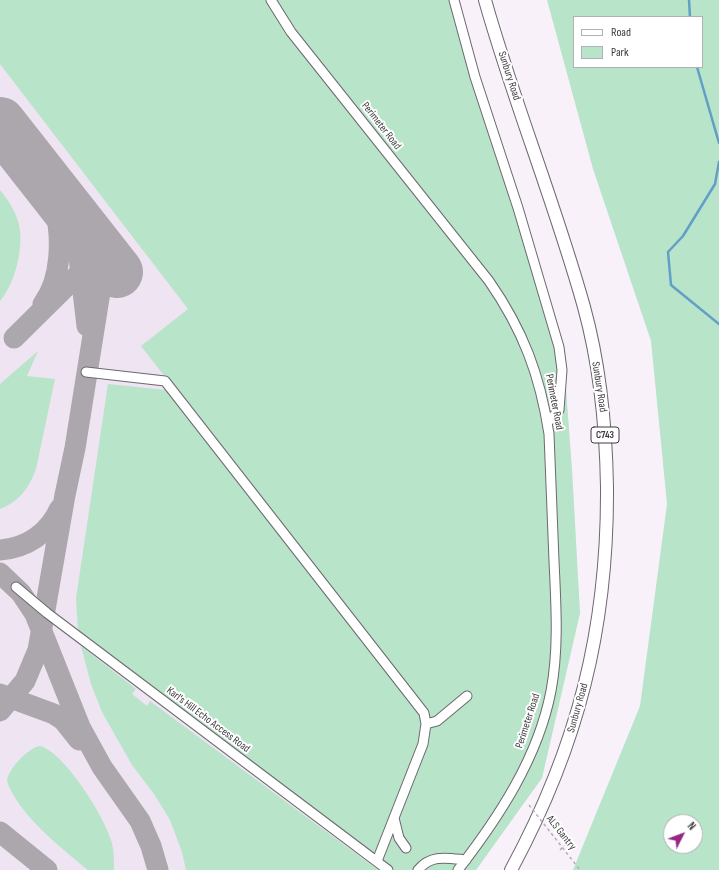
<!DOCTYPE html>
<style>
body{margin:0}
#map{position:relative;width:719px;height:870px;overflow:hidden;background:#f8f1fa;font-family:"Sofia Sans Condensed",sans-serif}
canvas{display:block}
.legend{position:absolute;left:573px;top:16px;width:130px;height:52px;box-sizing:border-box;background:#fff;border:1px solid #b2b1b2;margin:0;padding:5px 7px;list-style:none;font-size:12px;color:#3e3b3f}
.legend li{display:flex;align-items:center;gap:8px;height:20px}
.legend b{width:20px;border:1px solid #b2b1b2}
.north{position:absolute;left:663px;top:814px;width:40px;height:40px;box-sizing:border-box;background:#fff;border:1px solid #b2b1b2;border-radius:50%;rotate:48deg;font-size:11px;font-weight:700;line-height:16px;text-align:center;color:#3e3b3f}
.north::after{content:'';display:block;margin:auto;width:14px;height:18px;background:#982683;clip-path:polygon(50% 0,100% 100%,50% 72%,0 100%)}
</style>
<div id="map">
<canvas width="719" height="870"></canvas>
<ul class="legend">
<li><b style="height:5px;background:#fff"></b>Road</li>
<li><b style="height:11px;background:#b8e4ca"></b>Park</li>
</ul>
<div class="north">N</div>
</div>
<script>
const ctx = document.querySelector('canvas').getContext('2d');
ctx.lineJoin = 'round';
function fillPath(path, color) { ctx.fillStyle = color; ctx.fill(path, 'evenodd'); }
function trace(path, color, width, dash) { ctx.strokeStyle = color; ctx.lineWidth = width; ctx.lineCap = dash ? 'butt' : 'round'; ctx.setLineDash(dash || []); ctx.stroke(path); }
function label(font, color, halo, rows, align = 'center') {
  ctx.font = font + ' "Sofia Sans Condensed",sans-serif'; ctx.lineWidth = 4; ctx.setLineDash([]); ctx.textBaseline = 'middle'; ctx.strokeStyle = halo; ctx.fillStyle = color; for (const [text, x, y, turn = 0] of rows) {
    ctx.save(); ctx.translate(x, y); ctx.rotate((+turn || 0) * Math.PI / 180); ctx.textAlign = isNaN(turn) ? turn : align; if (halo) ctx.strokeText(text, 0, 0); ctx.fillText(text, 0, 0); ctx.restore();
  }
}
fillPath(new Path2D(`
 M0 0H457L563 349 572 470 580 613 542 778 476 870H0Z`), '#eee4f2');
fillPath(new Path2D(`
 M0 0H457L563 349 572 470 580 613 542 778 476 870H393L78 632 76 598 108 384 176 391 141 346 188 309 0 64Z
 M547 0H719V870H573L640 706 667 504 651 341 593 169ZM574 17H702V67H574ZM671 822H695V846H671Z
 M0 190C8 200 16 211 19 225 24 247 15 284 0 301Z
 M38 351 27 376 55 379 36 469C29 488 19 502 0 509V384Z
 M81 646 136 689 132 694 147 706 150 701 378 870H186L182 852 170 820 154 794 132 765 102 712 91 684Z
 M40 746C64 752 104 816 111 840 114 849 114 860 114 870H88C62 849 17 813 7 781 9 768 28 748 40 746Z`), '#b8e4ca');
trace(new Path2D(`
 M689 0 690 17
 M697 67 719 143
 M719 162 715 184 683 236 668 252 671 285 719 324`), '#619fc6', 2.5);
trace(new Path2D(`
 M41 176C46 187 52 197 55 208 62 237 62 279 43 304
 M64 206 77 240 87 326
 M0 550C27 548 49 533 60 508
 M0 573 21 593 35 614 80 727 102 767 140 821 151 846 158 870
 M0 694 54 714 63 720 79 740
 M0 711 25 681 38 650 65 495 75 448 104 267 101 252 14 338
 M0 832 47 870`), '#aca6ad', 21);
trace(new Path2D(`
 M0 123 117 272`), '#aca6ad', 52);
const minor = new Path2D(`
 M271 0 291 32 489 281C523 330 540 375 549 434 551 476 552 519 554 561 556 605 559 648 551 691 538 758 499 817 458 870
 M454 0 475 77 518 208 559 347 562 370 559 410 547 423
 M86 372 165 381 424 713 426 724 423 744 377 861
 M16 587 47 613 388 870
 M426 724 437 721 467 696
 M394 818 399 838 406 848
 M418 870C431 854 447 858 466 860`);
const major = new Path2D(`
 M485 0C514 103 555 203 584 307 600 365 606 427 607 487 608 628 578 746 511 870`);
trace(minor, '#6d686f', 11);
trace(major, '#6d686f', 14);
trace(new Path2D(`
 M560 850 565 845`), '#b3adb5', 1.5, [3, 3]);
trace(minor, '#fff', 9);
trace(major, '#fff', 12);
trace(new Path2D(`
 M529 805 580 870`), '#b3adb5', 1.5, [3, 3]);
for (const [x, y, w] of [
 [605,435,28]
]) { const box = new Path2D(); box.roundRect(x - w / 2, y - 8, w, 16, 3); ctx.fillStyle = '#fff'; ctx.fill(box); trace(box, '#3e3b3f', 1); }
label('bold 10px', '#3e3b3f', null, [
 ["C743",605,435]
]);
label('11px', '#3e3b3f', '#fff', [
 ["Sunbury Road",509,76,72],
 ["Perimeter Road",381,126,52],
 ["Sunbury Road",599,387,81],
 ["Perimeter Road",554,402,79],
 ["Sunbury Road",578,708,-74],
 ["Karl's Hill Echo Access Road",208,720,37],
 ["Perimeter Road",528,721,-72],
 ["ALS Gantry",561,833,52]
]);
</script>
